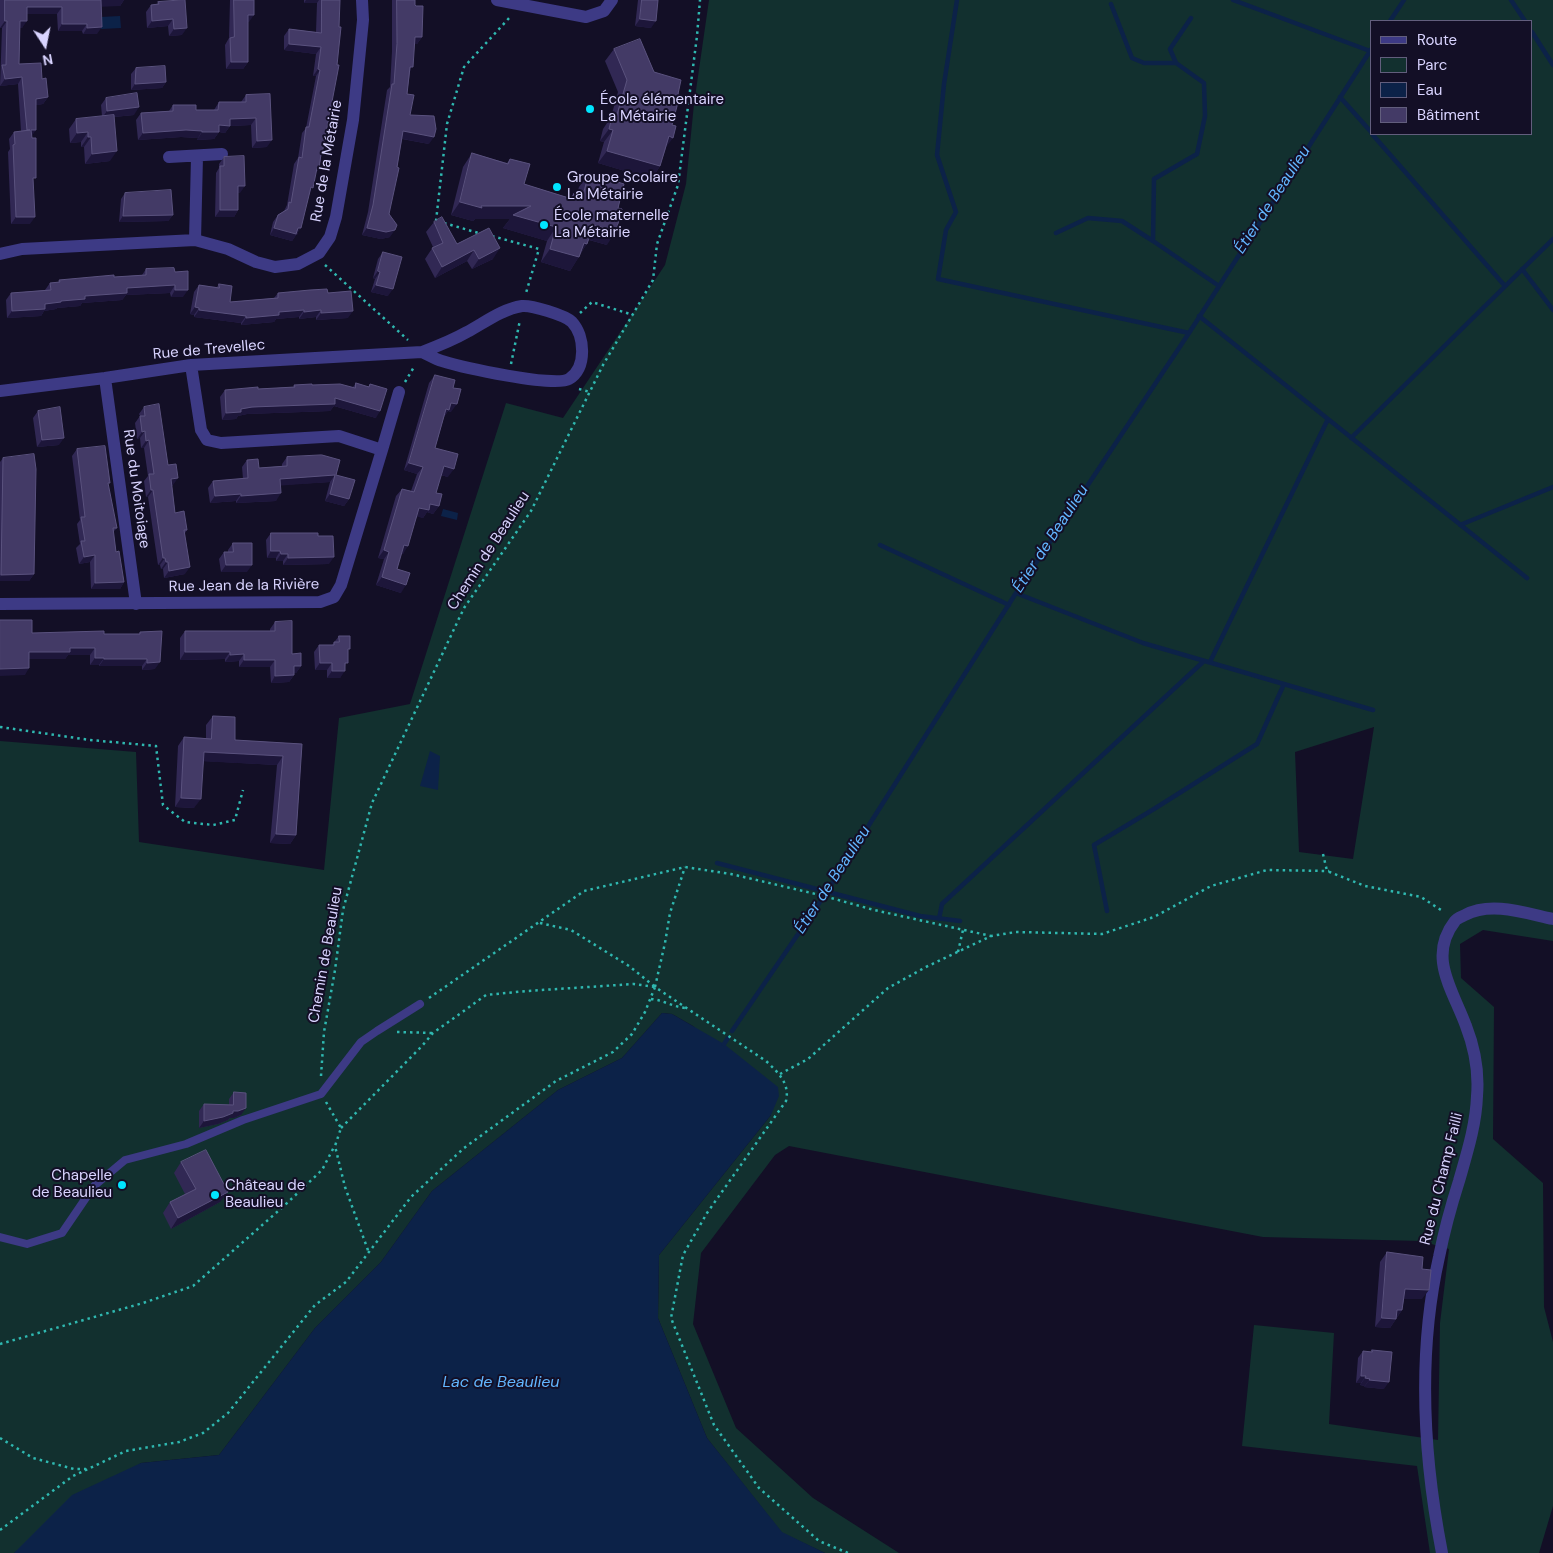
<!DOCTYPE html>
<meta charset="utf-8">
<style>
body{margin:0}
#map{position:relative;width:1553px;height:1553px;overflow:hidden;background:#130f26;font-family:"DM Sans",sans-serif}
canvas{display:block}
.legend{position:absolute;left:1370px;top:20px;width:162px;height:115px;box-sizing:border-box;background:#130f26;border:1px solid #625e7d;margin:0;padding:6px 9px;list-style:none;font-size:15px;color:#d9d4ff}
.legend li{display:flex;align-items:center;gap:10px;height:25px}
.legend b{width:25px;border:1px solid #625e7d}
.north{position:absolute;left:20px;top:20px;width:50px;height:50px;-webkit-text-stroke:4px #130f26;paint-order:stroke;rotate:169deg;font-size:14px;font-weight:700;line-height:20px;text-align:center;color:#d9d4ff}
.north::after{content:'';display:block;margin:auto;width:18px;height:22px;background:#d9d4ff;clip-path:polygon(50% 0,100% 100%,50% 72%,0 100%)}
</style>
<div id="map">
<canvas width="1553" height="1553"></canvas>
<ul class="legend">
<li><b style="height:6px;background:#3d3a85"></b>Route</li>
<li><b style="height:14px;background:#12302f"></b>Parc</li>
<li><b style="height:14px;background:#0c2248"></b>Eau</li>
<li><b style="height:14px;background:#433a66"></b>Bâtiment</li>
</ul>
<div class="north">N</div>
</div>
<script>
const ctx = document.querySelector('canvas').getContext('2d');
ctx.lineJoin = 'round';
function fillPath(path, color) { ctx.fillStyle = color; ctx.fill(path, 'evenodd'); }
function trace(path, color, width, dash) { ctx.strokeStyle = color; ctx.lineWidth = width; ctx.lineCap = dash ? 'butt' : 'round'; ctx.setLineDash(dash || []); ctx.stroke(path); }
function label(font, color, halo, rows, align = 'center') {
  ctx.font = font + ' "DM Sans",sans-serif'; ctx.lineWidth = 4; ctx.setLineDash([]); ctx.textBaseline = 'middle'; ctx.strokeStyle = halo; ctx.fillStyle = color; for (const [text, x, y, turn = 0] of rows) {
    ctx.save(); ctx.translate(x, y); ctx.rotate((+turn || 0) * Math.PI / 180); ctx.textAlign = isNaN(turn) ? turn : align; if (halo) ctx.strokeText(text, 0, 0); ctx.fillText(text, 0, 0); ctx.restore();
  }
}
fillPath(new Path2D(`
 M709 0H1553V941L1483 930 1460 944 1461 978 1494 1007 1493 1139 1543 1183 1544 1307 1553 1342V1506L1539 1553H1430L1417 1466 1242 1446 1254 1325 1334 1333 1329 1424 1438 1440 1440 1323 1449 1249 1421 1241 1263 1237 789 1146 775 1155 701 1253 693 1324 736 1428 813 1498 899 1553H825L782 1533 707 1438 658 1318 659 1255 771 1115 693 1026 672 1014 662 1013 622 1058 558 1090 432 1191 381 1262 315 1328 219 1455 141 1463 14 1553H0V741L136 752 139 842 324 870 339 718 410 704 506 403 563 418 665 265 686 184 694 104ZM1372 21H1532V134H1372ZM1374 727 1353 859 1299 852 1295 752Z`), '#12302f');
fillPath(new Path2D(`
 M120 16 121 28 101 29V17Z
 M443 509 458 513 457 520 441 516Z
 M430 751 440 756 438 790 420 786Z
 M662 1013 672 1014 724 1044 778 1087 779 1096 771 1115 659 1255 658 1318 707 1438 782 1532 825 1553H14L72 1495 141 1463 219 1455 315 1328 381 1262 432 1191 558 1090 622 1058Z`), '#0c2248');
trace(new Path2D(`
 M957 0 944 84 937 155 956 212 946 230 938 279 1189 333
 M1233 0 1370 51
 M1511 0 1525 21
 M1111 4 1132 58 1144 63H1176L1204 83 1205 116 1197 154 1154 179 1153 241 1219 286
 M1390 21 1404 0
 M1532 32 1553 65
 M1176 63 1170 49 1191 18
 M1340 97 1372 133
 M1372 134 1505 286
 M1056 233 1088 218 1122 221 1153 241
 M1522 269 1553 310
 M1199 316 1527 578
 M1351 438 1553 239
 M1460 525 1553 487
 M880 545 1009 605
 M1016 593 1143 643 1373 710
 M1210 662 1328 419
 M717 863 920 916 960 921
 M1107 911 1094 845 1154 809 1257 744 1284 684
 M939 919 942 904 1204 661
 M732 1031 824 896 1016 593 1189 333 1372 48
 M724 1044 728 1038`), '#0c2248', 4.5);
trace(new Path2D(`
 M436 221 447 124 464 67 511 16
 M444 223 482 234
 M492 236 539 249 526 293
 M325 265 408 340
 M580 313 592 302 633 315
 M511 364 520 320
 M405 382 414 367
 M579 389 590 392
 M0 727 90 740 156 746 163 805 185 822 213 825 235 820 243 790
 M1323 854 1327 871 1365 886 1421 897 1444 912
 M540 923 571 930 629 966 654 986
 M958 952 963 930
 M655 987 665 943 670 913 685 867
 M429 998 584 891 685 867 731 874 824 896 874 910 991 936
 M651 999C663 1000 673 1007 686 1008
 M397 1032 433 1033
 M780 1074 808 1059 888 988 926 967 991 936 1016 932 1102 934 1154 917 1211 886 1267 870 1329 871
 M321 1076 324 1032 335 970 343 910 372 803 464 608 531 511 603 365 653 280 657 244 678 185 697 36 700 0
 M326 1102 341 1128 335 1146 345 1187 369 1253
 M341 1128 422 1046 433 1033 486 995 527 991 634 984 655 987
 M0 1344 143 1303 193 1286 285 1205 322 1170 334 1147
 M0 1438 33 1458 74 1469H86
 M0 1530 73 1476 126 1451 179 1442 203 1433 228 1413 315 1305 346 1282 411 1197 464 1148 556 1081 613 1052 632 1034 645 1012 655 987 766 1061C779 1073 790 1084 786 1101L707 1213 683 1255 671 1318 714 1425 759 1488 819 1541 848 1553`), '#2fb8b0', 2.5, [2.5, 4]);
trace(new Path2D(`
 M0 1237 27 1244 62 1233 94 1186 125 1160 186 1144 243 1120 321 1094 361 1042 377 1031 420 1004`), '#3d3a85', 8);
trace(new Path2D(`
 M497 0 586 17 604 11 612 0
 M169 157 222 154
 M195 240 197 157
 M0 254 22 249 195 240 228 249 256 262 275 267 298 264 319 253 330 237 336 217 353 120 363 20 362 0
 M105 378 136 604
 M0 391 105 378 191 365 422 352C438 346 453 340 467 332 484 323 502 309 522 306 531 305 565 315 572 322 585 336 587 368 569 379 555 388 461 367 442 361 435 359 429 355 422 352
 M382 450 399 392
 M0 604 320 602 334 597 341 585 382 450 339 436 221 443 207 440 201 430 191 365
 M1442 1553C1423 1455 1417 1355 1439 1257 1444 1232 1451 1206 1459 1181 1467 1153 1476 1125 1477 1096 1479 1072 1475 1049 1466 1026 1453 990 1427 957 1455 921 1457 918 1461 917 1465 915 1491 901 1525 913 1553 919`), '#3d3a85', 12);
fillPath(new Path2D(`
 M0 0H124L120 6H101L97 34H83L82 31H58L57 14H27L22 28H20L19 64 42 79 48 97 43 104 36 105 32 136 33 183 30 224H11L8 152 10 149 9 139 14 132 21 131 18 84 0 86 2 28H0Z
 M185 0 182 35 169 36 168 26 147 28 146 12 151 5 157 4 158 2Z
 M230 0H254L249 22H248V62L243 69H226L225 45 229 38Z
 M304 0H340L322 154 321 157 319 169 316 172 297 235H296L292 241 270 235 273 222 278 215 284 211 287 205 294 164 298 158 302 133 306 128 316 76H313L316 54 284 50V36L289 29 316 32 317 3H304Z
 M392 0H415V5L422 37 417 44H414L410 72 407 94 410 115 429 144 402 139 389 214 390 237 381 239 362 235 368 212 387 90 390 87 392 51Z
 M638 0H658L651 28 635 26Z
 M614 49 654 72 678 94 666 148 660 166 652 179 598 163 604 142 600 141 603 129 611 117 618 92 605 61Z
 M136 68 166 82 162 88 131 90V74Z
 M270 94 267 147 252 148 251 125 230 126 225 133 219 132 214 139 197 140 198 138 181 137 138 140 136 120 141 113 169 111 173 105 196 110H214L219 102H241L246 95Z
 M106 98 134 115 114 117 110 161 85 164 84 147H81V142L70 143 69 129 76 119 102 116 101 105Z
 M472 153 507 163 510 159 524 184 570 198 574 193 577 194 579 187 589 173 607 245 589 240 570 271 541 262 547 241 503 228 510 219H475L473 221 451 215 463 167Z
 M224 157 240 193H238V210L234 217H215L216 173 219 168V164Z
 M125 193 173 215 168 221 119 222 121 199Z
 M434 222 457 244 489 228 493 259 472 269 467 261 435 278 425 259 433 247 426 232Z
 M383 252 388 296 371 292 375 279 373 278 378 259Z
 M146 269 175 272 183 297H171L170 293 126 295 122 300 82 303 80 306 57 308 56 309 44 311 41 316 7 318 6 300 11 293 45 290 50 283 58 282 59 280 114 277 142 275Z
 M219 284 230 302 274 298 278 293H328L348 318 316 320V317L299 319V317L276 319 274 322 241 325V323L194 317V315L190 314 194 292 199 285 217 287Z
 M435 375 453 388 451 412 448 411 444 417 435 448 448 477 441 475 436 493 439 506 433 514 427 512 423 518 417 516 403 554H401L397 569 401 593 376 585 384 559 378 558 396 496 402 489 411 491 417 474 404 470 429 383Z
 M356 383 368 387 370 384 376 418 334 406 330 411 247 414 238 416 236 419 222 420 220 397 225 390 258 389 293 387 294 385 353 387Z
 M144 407 168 465 173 485 172 486 175 513 187 530 185 533V574L164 578 163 569H161L160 565H158L148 497H146L144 481 148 476 144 448H141L140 438 137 439 135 423 140 416 139 414Z
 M38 411 59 445 37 447 33 418Z
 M77 449 108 485 117 528 113 532 116 552 124 582 120 589H91L90 562 79 564 76 548 80 544 77 524 80 520 72 456Z
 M287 457 336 475 349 499 344 506 325 501 330 482 280 485 276 501 236 503V501L210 503 208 488 213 481 243 479 242 467 247 460 259 468 282 466V464Z
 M3 458 34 574 29 581H0V462Z
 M271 533 318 536 329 564 283 565V561H276V558H267L266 540Z
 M233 543 247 572H221L219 559 224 552H228V550Z
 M275 622 292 654 301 666 296 673H294V675L289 682 271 683 270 667H239V661L225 662V659L180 660V638L185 631H270V629Z
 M140 632 155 669 142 670V666H99V665H90V655H68L65 659H29L25 675 32 633 104 634H139Z
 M339 636 348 653 345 667 340 678H327V670H315L314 652 319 645H332Z
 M213 716 235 740 302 744 296 835 290 844 270 843 277 765 204 761 194 808 175 807 178 746 184 737 206 738V725Z
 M234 1092 241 1115 234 1118H230L228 1120 218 1124 199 1128V1111L204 1104 229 1105V1099Z
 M181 1162 220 1202 171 1229 163 1213 170 1202 185 1194 174 1173Z
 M1387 1252 1422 1299H1404L1402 1310 1390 1328 1375 1327 1380 1262Z
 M1372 1350 1384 1389 1364 1387 1365 1386 1360 1385 1361 1383H1356L1358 1358 1363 1351 1371 1352Z`), '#312854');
fillPath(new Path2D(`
 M100 0H124L120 6 96 7Z
 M306 0H319L317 3H304Z
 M27 7H62L57 14H22Z
 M248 15H254L249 22H243Z
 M173 19 168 26 147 28 152 21Z
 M640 19 656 21 651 28 635 26Z
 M5 21H7L2 28H0Z
 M20 21H27L22 28H15Z
 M62 24H87L82 31H58Z
 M102 27 97 34H83L87 28Z
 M187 28 182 35 169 36 174 29Z
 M415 37H422L417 44H410Z
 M289 44 321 47 316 54 284 50Z
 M231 62H248L243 69H226Z
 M318 69 320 70 316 76H313Z
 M22 77 18 84 0 86 5 79Z
 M166 82 162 88 131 90 135 84Z
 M48 97 43 104 31 106 36 99Z
 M139 107 134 115 102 118 107 111Z
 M256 118 251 125 230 126 225 133 219 132 214 139 197 140 202 132 230 119Z
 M609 129 613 130 604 142 600 141Z
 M31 130H36L31 137Z
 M186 130 202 131 198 138 181 137 138 140 143 133Z
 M403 131 434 137 429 144 398 138Z
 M88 132 81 142 70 143 77 133Z
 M669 136 673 138 664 150Z
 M88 137H91L84 147H81Z
 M272 140 267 147 252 148 257 141Z
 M117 151 110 161 85 164 92 154Z
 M607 151 660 166 652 179 598 163Z
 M238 186H245L240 193H233Z
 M460 202 481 206H531L556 227 547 241 503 228 510 219H475L473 221 451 215Z
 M220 210H238L234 217H215Z
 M173 215 168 221 119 222 123 216Z
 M16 217H35L30 224H11Z
 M593 225 616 231 607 245 583 238Z
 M274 228H301L292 241 270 235Z
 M367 228 395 230 390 237 381 239 362 235Z
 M584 243 587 244 578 257H579L570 271 541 262 550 249Z
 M500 248 493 259 472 269 479 259Z
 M474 250 467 261 435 278 442 267Z
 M378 271 380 272 375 279 373 278Z
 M175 285 170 293 126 295 122 300 82 303 80 306 57 308 56 309 44 311 41 316 7 318 12 311 61 301 127 288Z
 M376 285 393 289 388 296 371 292Z
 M175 290H188L183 297H171Z
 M195 307 199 308 194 315 190 314Z
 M199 310 246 316 241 323 194 317Z
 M304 310 299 317 276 319 274 322 241 325 246 318 279 312Z
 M321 310 316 317 299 319 304 312Z
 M353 311 348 318 316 320 321 313Z
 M335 398 380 411 376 418 334 406 330 411 247 414 238 416 236 419 222 420 226 413 241 409Z
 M451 403 457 404 451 412 448 411 443 418 440 417Z
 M145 431 140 438 137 439 142 432Z
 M64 438 59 445 37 447 42 440Z
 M149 440 144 448H141L146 441Z
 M409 463 423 467 417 474 404 470Z
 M444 466 454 469 448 477 438 474Z
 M335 475 330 482 275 486 280 479Z
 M178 478 173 485 166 486 171 479Z
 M151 490H153L148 497H146Z
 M281 493 276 501 236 503 241 496Z
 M241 494 236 501 210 503 215 496Z
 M330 494 349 499 344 506 325 501Z
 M430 504 439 506 433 514 427 512 423 518 414 516 419 508Z
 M404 545 408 546 403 554 398 553Z
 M384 550 389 552 384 559 378 558Z
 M271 551H280L276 558H267Z
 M281 554H288L283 561H276Z
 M95 555 90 562 79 564 84 557Z
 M334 557 329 564 283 565 288 558Z
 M163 558H165L160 565H158Z
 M166 562H168L163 569H161Z
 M226 565H252L247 572H221Z
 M190 567 185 574 164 578 169 571Z
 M34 574 29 581H0V577L1 575Z
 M382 577 406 585 401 593 376 585Z
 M124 582 120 589H91L95 583Z
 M70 648H95L90 655H68L65 659H25L29 652Z
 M185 652H230L225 659 180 660Z
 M244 654 239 661 225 662 230 655Z
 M95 658H104L99 665H90Z
 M104 659H147L142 666H99Z
 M244 660H275L270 667H239Z
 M160 662 155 669 142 670 147 663Z
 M320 663H332L327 670H315Z
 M294 666H301L296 673H289Z
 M29 668 25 675 0 676V669Z
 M332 671H345L340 678H327Z
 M294 675 289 682 271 683 275 676Z
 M204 752 283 756 277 765 198 761Z
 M181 798 201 799 194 808 175 807Z
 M276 834 296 835 290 844 270 843Z
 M246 1108 241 1115 234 1118H230L228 1120 218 1124 199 1128 204 1121 233 1111Z
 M228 1192 220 1202 171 1229 178 1218Z
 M1405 1289 1429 1290 1422 1299H1398Z
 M1397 1310H1402L1390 1328 1375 1327 1382 1318Z
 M1361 1376H1366L1361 1383H1356Z
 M1365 1378 1370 1379 1365 1386 1360 1385Z
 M1369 1380 1389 1382 1384 1389 1364 1387Z`), '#1d163a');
const building = new Path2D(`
 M5 0H101L102 27 87 28V24H62V7H27V21H20L19 64 41 63 42 79 46 78 48 97 36 99V130H31L32 138H36V178H33L35 217H16L13 145 15 144 14 132 30 130H27L22 77 5 79 2 65H6L7 21H5Z
 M185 0 187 28 174 29 173 19 152 21 151 5 159 4 158 2Z
 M234 0H254V15H248V62H231L230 38 234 37Z
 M322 0H340L339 27H341L337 65H339L322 154H321L319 169 317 168 313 188 311 187 301 228H298L296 234 274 228 278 215 288 209 289 202 291 203 299 157 302 158 306 127H309L320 70 318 69 321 47 289 44V29L321 33Z
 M397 0H415V5L416 6H423L422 37H415L413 67H410L407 94 414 95 410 115 434 116 436 129 434 137 403 131 397 167 399 168 389 214 397 225 395 230 386 232 367 228 373 205 392 84H394L397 44Z
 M642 0H658L656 21 640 19Z
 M640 39 654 72 681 80 678 94 680 95 672 125 676 126 673 138 669 136 660 166 607 151 613 130 609 129 612 117 616 118 627 80 614 49Z
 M165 66 166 82 135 84 136 68Z
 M137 93 139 107 107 111 106 98Z
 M270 94 272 140 257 141 256 118 230 119V126L219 125V132H202V131L186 130 143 133 141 113 173 111V105H196V110H218L219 102H246V95Z
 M114 115 117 151 92 154 91 137H88V132L77 133 76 119Z
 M472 153 508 164 510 159 530 164 524 184 572 199 574 193 583 195 589 173 624 184 618 208 622 209 616 231 593 225 587 244 584 243 579 257 550 249 556 227 513 215 531 206H481L482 208 460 202Z
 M244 156 245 186H238V210H220V166H224V157Z
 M171 190 173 215 123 216 125 193Z
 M442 217 457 244 489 228 500 248 479 259 474 250 442 267 432 248 443 243 434 222Z
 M383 252 402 257 393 289 376 285 380 272 378 271Z
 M174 268 175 272 188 271V290H175V285L127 288V293L85 296V299L61 301V302L45 304V309L12 311 11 293 51 290 50 283 60 282 59 280 114 275V277L146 275V269Z
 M219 284 232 286 230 302 278 298V293L310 290 327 289 328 293 351 291 353 311 321 313V310L304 312V310L279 312V315L246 318V316L199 310V308L195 307 199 285 219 288Z
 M435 375 455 380 453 388 461 389 457 404 451 403 449 410 446 409 435 448 458 454 454 469 444 466 436 493 442 494 439 506 430 504 429 510 419 508 408 546 404 545 397 569 410 573 406 585 382 577 389 552 384 550 402 489 414 492 423 467 409 463Z
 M356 383 369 387 370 384 387 389 380 411 335 398V404L252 407 241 409V412L226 413 225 390 258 387V389L295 387 294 385 312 384V385L340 384 355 388Z
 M159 404 168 465 176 464 178 478 171 479 175 513 184 511 187 530H184L190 567 169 571 168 562H166L165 558H163L153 490H151L149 474H154L149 440 146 441 145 431 142 432 140 416H145L144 407Z
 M60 407 64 438 42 440 38 411Z
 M105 446 110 483H108L117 528H113L116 552 119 551 124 582 95 583V555L84 557 81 541H85L81 517H85L77 449Z
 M34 454 36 469 34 574 1 575 3 458Z
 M322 455 340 460 336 475 355 480 349 499 330 494 335 475 280 479 281 493 241 496V494L215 496 213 481 248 478 247 460 258 459 259 468 287 466V457Z
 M271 533H318V536H333L334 557 288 558V554H281L280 551H271Z
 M233 543H252V565H226L224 552H233Z
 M0 620H32V633L104 631V634H140V632L162 631 160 662 147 663V659H104V658H95V648H70V652H29V668L0 669Z
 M292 621V654L301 653V666H294V675L275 676V660H244V654L230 655V652H185V631H275V622Z
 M339 636H350V649H348V663H345V671H332V663H320L319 645H334V642H339Z
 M213 716 235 717V740L302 744 296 835 276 834 283 756 204 752 201 799 181 798 184 737 211 739Z
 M234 1092 246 1093V1108L238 1111H233V1113L223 1117 204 1121V1104L233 1105Z
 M206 1150 228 1192 178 1218 170 1202 196 1189 181 1162Z
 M1387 1252 1423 1257 1422 1269 1431 1270 1429 1290 1405 1289 1402 1310H1397L1396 1319 1382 1318Z
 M1372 1350 1392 1352 1389 1382 1369 1380 1370 1379 1365 1378 1366 1376H1361L1363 1351 1372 1352Z`);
fillPath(building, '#433a66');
trace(building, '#5a527e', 1);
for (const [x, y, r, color] of [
 [590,109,5,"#00e5ff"],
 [557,187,5,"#00e5ff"],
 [544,225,5,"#00e5ff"],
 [122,1185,5,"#00e5ff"],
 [215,1195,5,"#00e5ff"]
]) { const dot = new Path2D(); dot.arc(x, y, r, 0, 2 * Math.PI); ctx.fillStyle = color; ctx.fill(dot); trace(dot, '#130f26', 2); }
label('15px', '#d9d4ff', '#130f26', [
 ["École élémentaire",600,100],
 ["La Métairie",600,117],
 ["Groupe Scolaire",567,178],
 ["La Métairie",567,195],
 ["École maternelle",554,216],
 ["La Métairie",554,233],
 ["Chapelle",112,1176,"right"],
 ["de Beaulieu",112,1193,"right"],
 ["Château de",225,1186],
 ["Beaulieu",225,1203]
], 'left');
label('15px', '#d9d4ff', '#130f26', [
 ["Rue de la Métairie",327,161,-80],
 ["Rue de Trevellec",209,350,-5],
 ["Rue du Moitoiage",136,489,82],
 ["Chemin de Beaulieu",489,551,-57],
 ["Rue Jean de la Rivière",244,586,-1],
 ["Chemin de Beaulieu",326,955,-80],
 ["Rue du Champ Failli",1442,1179,-76]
]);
label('italic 16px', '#62b6ff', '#130f26', [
 ["Étier de Beaulieu",1273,200,-57],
 ["Étier de Beaulieu",1051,539,-57],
 ["Étier de Beaulieu",833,880,-57],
 ["Lac de Beaulieu",501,1383]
]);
</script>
